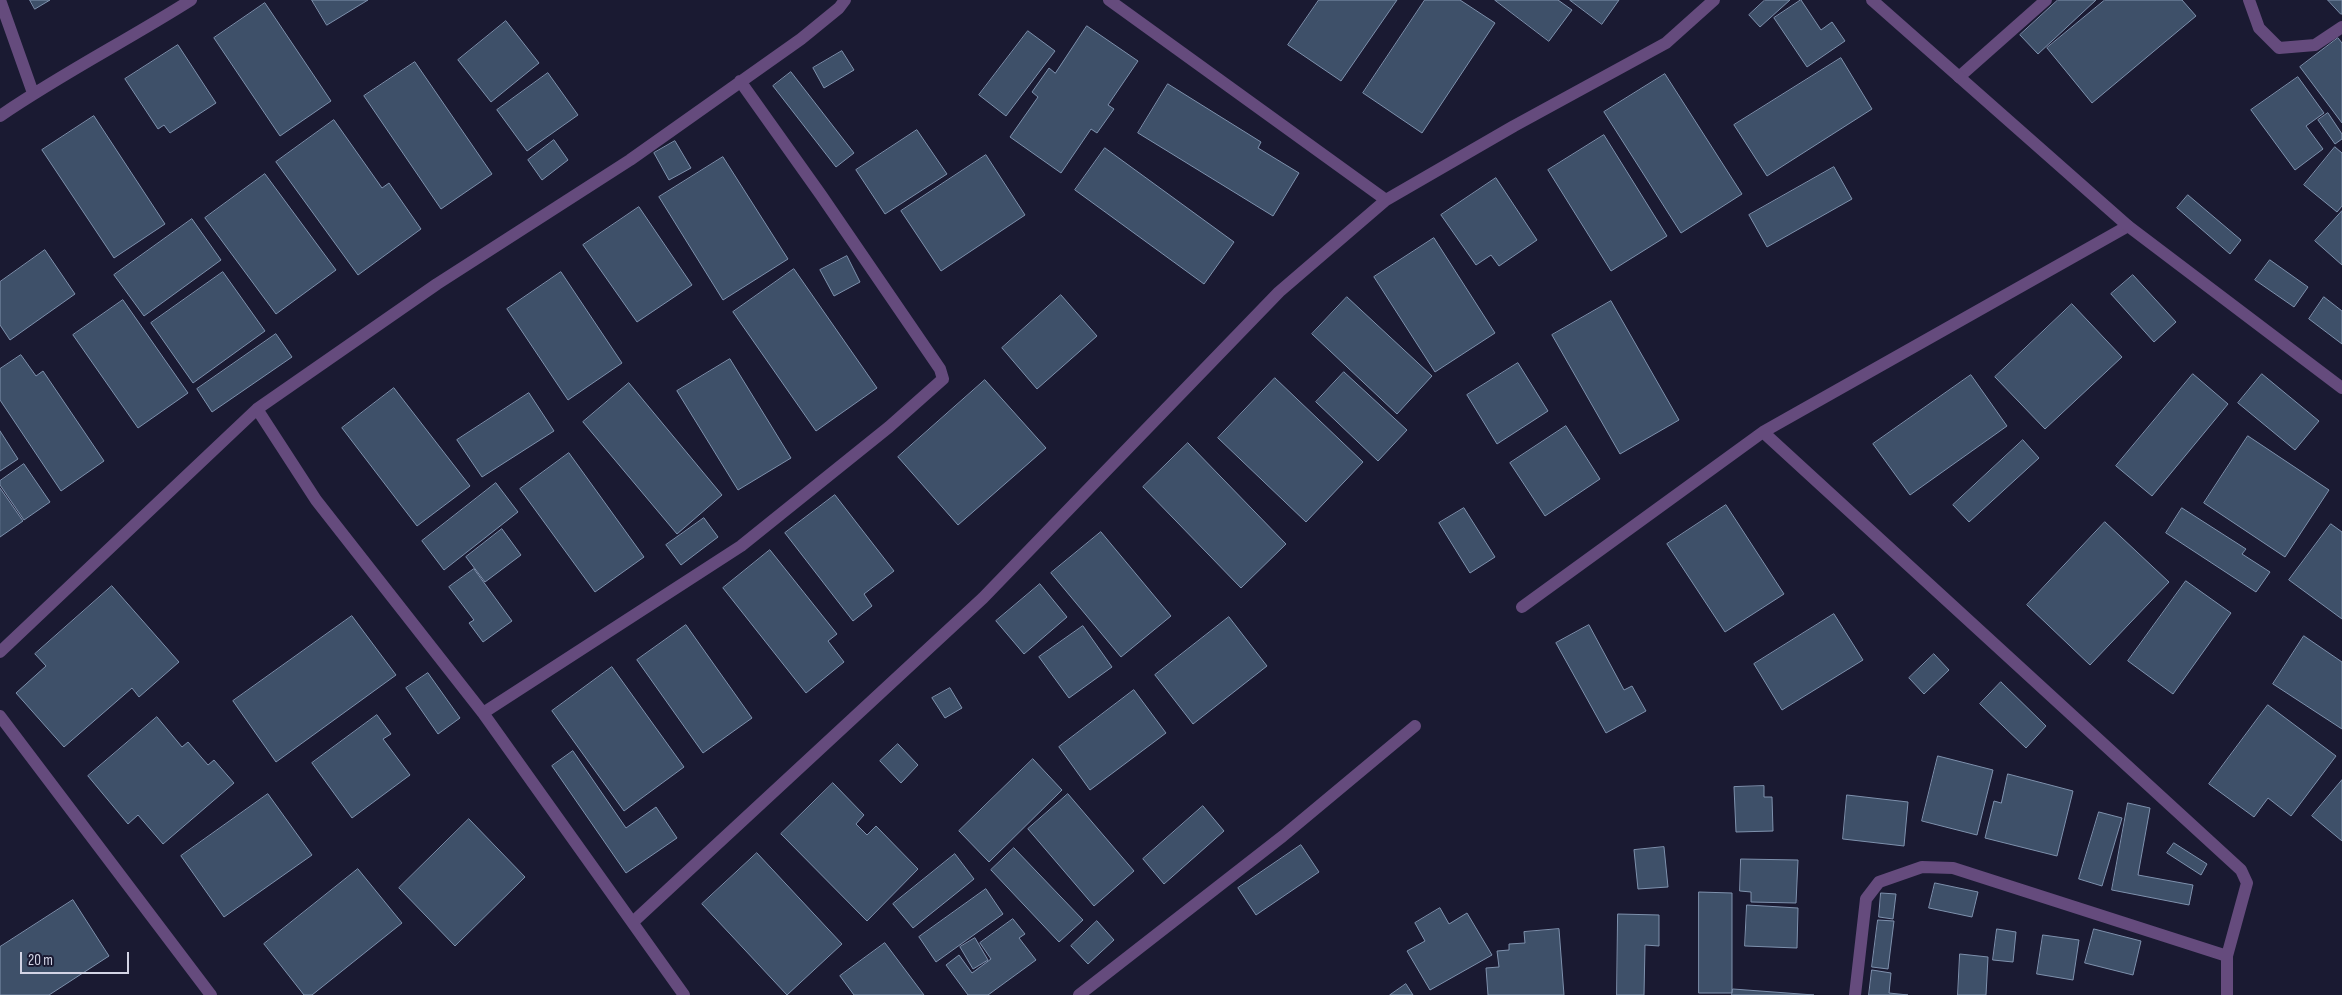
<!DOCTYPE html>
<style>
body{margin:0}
#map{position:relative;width:2342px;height:995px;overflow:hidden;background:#1a1a32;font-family:"Sofia Sans Condensed",sans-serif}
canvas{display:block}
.scale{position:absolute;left:20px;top:952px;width:109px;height:22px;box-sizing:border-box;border:2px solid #d3d4e5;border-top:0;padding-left:6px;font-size:15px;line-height:18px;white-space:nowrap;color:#d3d4e5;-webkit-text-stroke:4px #1a1a32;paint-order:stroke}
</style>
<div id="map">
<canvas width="2342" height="995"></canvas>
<div class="scale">20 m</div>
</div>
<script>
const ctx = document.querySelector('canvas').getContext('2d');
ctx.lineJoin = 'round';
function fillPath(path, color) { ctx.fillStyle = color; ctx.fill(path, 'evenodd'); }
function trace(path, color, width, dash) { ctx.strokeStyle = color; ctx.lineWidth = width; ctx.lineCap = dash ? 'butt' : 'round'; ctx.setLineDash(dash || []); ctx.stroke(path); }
const building = new Path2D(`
 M30 0H50L35 9Z
 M312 0H368L327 25Z
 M1319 0H1397L1341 81 1288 45Z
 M1425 0H1460L1495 23 1422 133 1363 93Z
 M1495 0H1558L1572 10 1549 41Z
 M1570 0H1619L1602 24Z
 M1765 0H1790L1760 27 1749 15Z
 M1801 0 1821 30 1832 22 1845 41 1807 67 1774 18Z
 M2058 0H2096L2038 54 2020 35Z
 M2105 0H2182L2196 16 2092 103 2047 48Z
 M2328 0H2342V14H2341Z
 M265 3 331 101 280 136 214 38Z
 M506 21 539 63 491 102 458 60Z
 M1087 26 1138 61 1108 105 1114 109 1097 133 1091 129 1061 173 1010 137 1038 97 1032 92 1049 68 1055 73Z
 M1028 31 1055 51 1006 116 979 95Z
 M2338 38 2342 43V123L2300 67Z
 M178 45 216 103 170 133 164 125 158 129 125 79Z
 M842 51 854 70 824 88 813 68Z
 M1841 58 1872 109 1767 176 1734 125Z
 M415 62 492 174 441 209 364 96Z
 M791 72 854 153 836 167 773 86Z
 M548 73 578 115 527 151 497 110Z
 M1665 74 1742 194 1681 233 1604 112Z
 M2298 77 2324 113 2306 126 2323 149 2295 170 2251 110Z
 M1168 84 1261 142 1258 148 1299 173 1273 216 1138 133Z
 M2328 113 2342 134V139L2335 144 2318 120Z
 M94 116 165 224 114 258 42 150Z
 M334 120 382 188 389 183 421 229 358 275 276 162Z
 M917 130 947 174 885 214 856 170Z
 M1604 135 1667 236 1611 271 1548 170Z
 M554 140 568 160 542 180 528 160Z
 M675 141 691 168 669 180 654 153Z
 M2335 147 2342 153V206L2337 212 2304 185Z
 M1105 148 1234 242 1204 284 1075 190Z
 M986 155 1025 215 941 271 901 211Z
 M723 157 788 259 723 300 659 197Z
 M1834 167 1852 199 1767 247 1749 215Z
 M265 174 336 270 276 314 205 218Z
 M1496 178 1537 240 1499 266 1491 255 1476 265 1441 215Z
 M2188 195 2241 240 2230 254 2177 208Z
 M639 207 692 285 637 322 583 245Z
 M2342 211V265L2315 241Z
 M192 219 221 260 144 316 114 275Z
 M1434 238 1495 333 1435 372 1374 277Z
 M45 250 75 294 10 340 0 325V282Z
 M847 256 860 282 834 296 820 270Z
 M2270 260 2308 287 2294 307 2255 280Z
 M794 269 877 388 816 431 733 312Z
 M223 272 265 331 193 383 151 323Z
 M561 272 622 363 568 400 507 309Z
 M2133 275 2176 322 2154 342 2111 294Z
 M1061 295 1097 336 1037 389 1002 348Z
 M1347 297 1432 376 1397 414 1312 334Z
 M2324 297 2342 311V344L2309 319Z
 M123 300 188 393 138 428 73 335Z
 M1611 301 1679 420 1620 454 1552 335Z
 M2072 304 2122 357 2045 429 1995 377Z
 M276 334 292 357 212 412 197 389Z
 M21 355 36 376 43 371 104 461 61 491 0 400V369Z
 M730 359 791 458 738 490 677 391Z
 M1518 363 1548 411 1497 444 1467 395Z
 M1344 372 1407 430 1378 461 1316 402Z
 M2193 374 2228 404 2152 496 2116 466Z
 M2262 374 2319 421 2295 450 2238 403Z
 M1971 375 2007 426 1910 495 1873 444Z
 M1275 378 1363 462 1306 522 1218 438Z
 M985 380 1046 448 958 525 898 457Z
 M629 383 722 495 677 534 583 422Z
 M394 388 470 486 417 526 342 428Z
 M529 393 554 431 482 477 457 440Z
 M1566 426 1600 479 1545 516 1510 463Z
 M0 431 18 459 0 471Z
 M2248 436 2329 490 2285 557 2204 503Z
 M2023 440 2039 458 1969 522 1953 505Z
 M1188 443 1286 544 1241 588 1143 487Z
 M569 453 644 557 595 592 520 489Z
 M24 464 50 502 24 520 0 485V481Z
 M496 483 518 512 444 570 422 541Z
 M0 488 23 521 0 537Z
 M835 495 894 571 864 594 872 606 853 621 785 533Z
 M1726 505 1784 594 1725 632 1667 544Z
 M1464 508 1495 557 1470 573 1439 523Z
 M2182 508 2246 549 2242 554 2270 572 2256 592 2166 533Z
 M704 518 718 537 681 565 666 545Z
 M2105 522 2169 582 2090 665 2027 605Z
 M2331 524 2342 532V619L2289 580Z
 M502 529 521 555 485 582 466 557Z
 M1101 532 1171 616 1121 657 1051 573Z
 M770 550 837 634 828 641 844 662 806 693 723 588Z
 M474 569 512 621 483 642 469 623 474 620 449 587Z
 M2186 581 2231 613 2173 694 2128 661Z
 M1040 584 1067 617 1024 654 996 621Z
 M112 586 179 662 139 697 132 688 64 747 16 693 46 666 35 654Z
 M1834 614 1863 660 1782 710 1754 664Z
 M352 616 396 675 276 762 233 701Z
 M1229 617 1267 666 1193 724 1155 675Z
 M686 625 752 718 703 753 637 660Z
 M1589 625 1624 690 1632 686 1646 711 1606 733 1556 643Z
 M1083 626 1112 667 1069 698 1039 657Z
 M2304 636 2342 662V729L2273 684Z
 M1934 654 1949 670 1924 694 1909 678Z
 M612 667 684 767 624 811 552 711Z
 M428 673 460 718 438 734 406 688Z
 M2001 682 2046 726 2026 748 1980 704Z
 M950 688 962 708 945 718 932 698Z
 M1134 690 1166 733 1090 790 1059 747Z
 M2268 705 2336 756 2291 816 2268 798 2254 817 2209 784Z
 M377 715 391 734 383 739 410 775 352 818 312 763Z
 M157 717 182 747 188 742 208 765 214 760 234 783 163 844 138 815 128 824 88 776Z
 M898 744 918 765 901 783 880 761Z
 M573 751 626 828 656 807 677 838 626 873 552 766Z
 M1938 756 1993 770 1977 835 1922 821Z
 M1033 759 1062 790 989 862 959 831Z
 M2008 774 2073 791 2057 856 1985 838 1994 801 2001 803Z
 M2342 780V841L2312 816Z
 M833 783 864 815 856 824 867 835 876 826 918 869 867 921 781 834Z
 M1764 786V797H1772L1773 831 1736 832 1734 787Z
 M268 794 312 855 224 917 181 856Z
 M1068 794 1134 871 1094 906 1028 829Z
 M1847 795 1908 802 1904 846 1843 839Z
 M2128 803 2150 808 2138 875 2193 885 2189 905 2112 890Z
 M1203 806 1224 831 1164 884 1143 859Z
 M2099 812 2122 818 2102 886 2079 879Z
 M469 819 525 877 455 946 399 888Z
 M2174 843 2207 864 2201 875 2167 853Z
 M1301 845 1319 872 1256 915 1238 888Z
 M1664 847 1668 887 1638 889 1634 850Z
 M1014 848 1083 920 1059 942 991 870Z
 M757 853 842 944 787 995 702 904Z
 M955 854 974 879 913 928 893 904Z
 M1741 859 1798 860 1796 903 1751 902V892L1740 891Z
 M358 869 402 923 312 995H304L264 944Z
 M1935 883 1978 892 1972 917 1929 908Z
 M986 889 1003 914 936 962 919 937Z
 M1699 892 1732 893V993H1699Z
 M1881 893 1896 894 1893 919 1879 917Z
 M73 900 109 956 49 995H0V947Z
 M1747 905 1798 908 1797 948 1745 946Z
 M1440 908 1449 924 1467 913 1492 955 1430 990 1407 951 1425 941 1415 923Z
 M1618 914 1659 915V946L1645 945 1644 995H1617Z
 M1013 919 1025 934 1019 938 1036 960 988 995H968L946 965 959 955 972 973 991 959 980 943Z
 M1878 920 1894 921 1888 969 1872 967Z
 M1097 921 1114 940 1088 964 1071 946Z
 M1559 929 1564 995H1488L1486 968 1499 967 1497 951 1509 950V944L1525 943 1524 932Z
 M1997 929 2016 932 2013 962 1993 960Z
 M2094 929 2141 941 2133 975 2085 963Z
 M2043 935 2079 940 2073 980 2037 974Z
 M975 938 988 960 973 969 960 947Z
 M885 943 924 995H854L840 976Z
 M1960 954 1988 957 1986 995H1958Z
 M1872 970 1891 973 1889 993 1908 995H1869Z
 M1406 984 1413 995H1390Z
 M1733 989 1814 995H1732Z`);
fillPath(building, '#3e5069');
trace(building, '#7e91ad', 1);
trace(new Path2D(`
 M0 0 33 93
 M1109 0 1386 200
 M2249 0 2259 28 2279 48 2315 45 2342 27
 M1959 77 2046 0
 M0 116C61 74 128 40 191 0
 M257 409 316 500 483 713 684 995
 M1763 432 2241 870 2247 883 2227 956V995
 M1522 607 1763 432 2128 226
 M0 652 257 409 437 284 630 160 801 39 839 8 845 0
 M483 713 741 546 889 427 943 379 940 369 821 195 740 81
 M0 716 211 995
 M633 922 983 598 1279 292 1386 200 1514 126 1666 43 1714 0
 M1079 995 1283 836 1415 726
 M1855 995 1866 899 1879 882 1922 867 1953 868 2227 956`), '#654b7d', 12);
trace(new Path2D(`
 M1872 0 2128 226 2342 388`), '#654b7d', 12);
</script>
